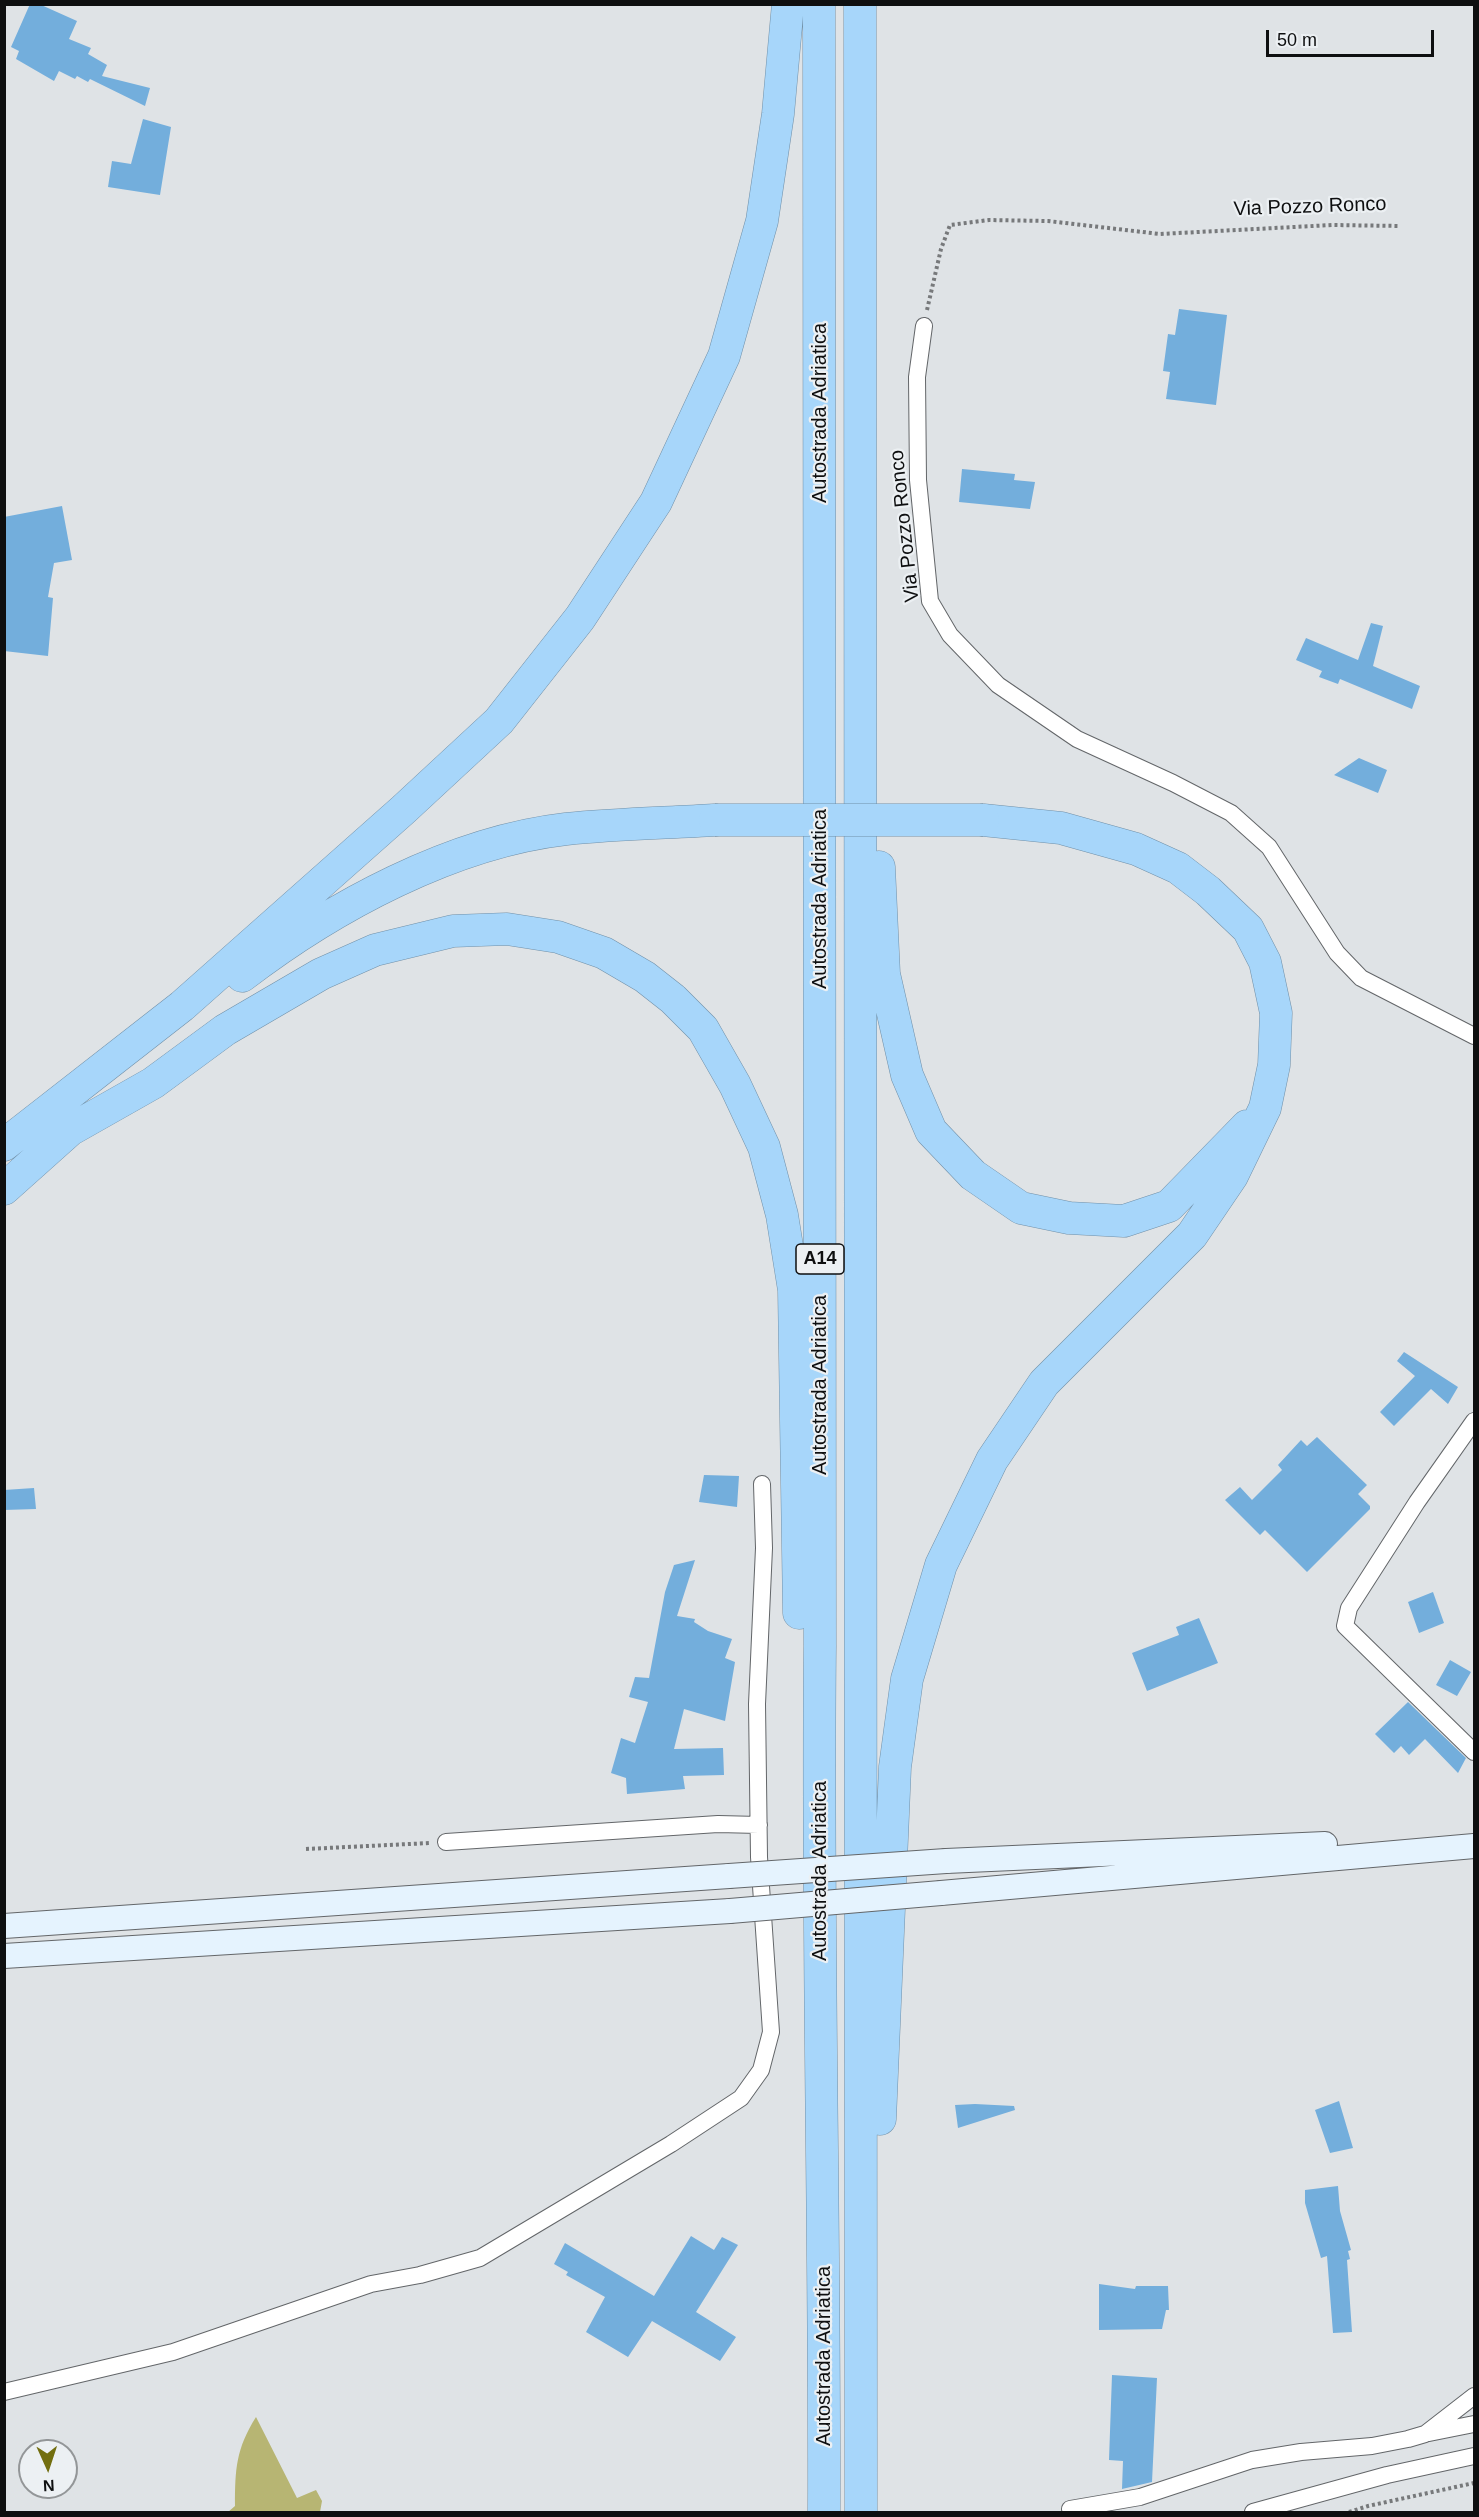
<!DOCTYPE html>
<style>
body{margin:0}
#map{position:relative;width:1479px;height:2517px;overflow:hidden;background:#dfe3e6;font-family:Arial,sans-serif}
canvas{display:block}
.frame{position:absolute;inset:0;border:6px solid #0e0f10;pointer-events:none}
.north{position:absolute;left:18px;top:2439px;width:60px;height:60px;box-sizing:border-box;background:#ecf0f3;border:2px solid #939698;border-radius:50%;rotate:177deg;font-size:16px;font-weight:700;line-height:24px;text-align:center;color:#0e0f10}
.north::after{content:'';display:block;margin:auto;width:21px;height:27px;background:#726e0f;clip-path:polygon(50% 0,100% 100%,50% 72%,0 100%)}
.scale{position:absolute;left:1266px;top:30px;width:168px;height:27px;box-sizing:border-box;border:3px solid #0e0f10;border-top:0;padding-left:8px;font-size:18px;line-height:21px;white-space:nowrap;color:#0e0f10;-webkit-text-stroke:4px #ecf0f3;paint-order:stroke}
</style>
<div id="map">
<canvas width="1479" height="2517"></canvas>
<div class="frame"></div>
<div class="north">N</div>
<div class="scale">50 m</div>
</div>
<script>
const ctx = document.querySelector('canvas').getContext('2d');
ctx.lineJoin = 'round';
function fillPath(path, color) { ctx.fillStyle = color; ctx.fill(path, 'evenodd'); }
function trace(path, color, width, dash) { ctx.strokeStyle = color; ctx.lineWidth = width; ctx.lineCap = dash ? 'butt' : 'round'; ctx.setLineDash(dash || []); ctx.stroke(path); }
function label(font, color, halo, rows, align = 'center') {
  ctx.font = font + ' Arial,sans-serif'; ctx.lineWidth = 4.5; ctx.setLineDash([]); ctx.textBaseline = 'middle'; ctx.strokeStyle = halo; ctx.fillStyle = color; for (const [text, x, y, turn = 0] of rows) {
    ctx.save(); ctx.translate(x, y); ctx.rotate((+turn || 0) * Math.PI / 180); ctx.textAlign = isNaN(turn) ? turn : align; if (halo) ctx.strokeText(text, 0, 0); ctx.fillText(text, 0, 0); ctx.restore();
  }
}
fillPath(new Path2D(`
 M256 2417 297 2498 316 2490 322 2501 320 2512H228L235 2506C235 2469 236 2449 256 2417Z`), '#b7b573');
fillPath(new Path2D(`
 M30 4H39L77 21 69 39 91 48 88 54 107 65 102 76 150 88 145 106 90 79 88 82 77 76 75 79 59 71 54 81 16 59 19 51 11 47Z
 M143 119 171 127 160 195 108 187 112 161 131 164Z
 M1179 309 1227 315 1216 405 1166 399 1170 372 1163 371 1168 334 1175 335Z
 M962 469 1015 474 1014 480 1035 482 1030 509 959 502Z
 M62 506 72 560 54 563 48 597 53 598 48 656 4 651V517Z
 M1371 623 1383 626 1373 666 1420 686 1412 709 1340 679 1338 684 1319 677 1322 671 1296 660 1306 638 1358 660Z
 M1359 758 1387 770 1378 793 1334 775Z
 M1404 1352 1458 1387 1448 1404 1431 1389 1394 1426 1380 1412 1415 1376 1397 1361Z
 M1317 1437 1367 1485 1358 1494 1370 1506V1509L1307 1572 1265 1530 1260 1535 1225 1500 1240 1487 1252 1500 1282 1470 1278 1465 1301 1440 1307 1446Z
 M704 1475 739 1476 737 1507 699 1502Z
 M34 1488 36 1509 4 1510V1490Z
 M695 1560 677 1616 695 1619 694 1622 708 1631 732 1639 725 1658 735 1662 725 1721 684 1709 674 1749 723 1748 724 1775 683 1776 685 1789 627 1794 626 1778 611 1773 621 1738 635 1743 648 1702 629 1697 635 1677 649 1678 665 1592 674 1565Z
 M1433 1592 1444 1623 1419 1633 1408 1602Z
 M1199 1618 1218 1663 1147 1691 1132 1653 1179 1635 1176 1627Z
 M1450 1660 1471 1672 1457 1696 1436 1685Z
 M1408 1702 1466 1758 1458 1773 1425 1739 1409 1755 1401 1746 1394 1753 1375 1734Z
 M1339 2101 1353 2148 1330 2153 1315 2110Z
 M975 2104 1014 2106 1015 2110 958 2128 955 2105Z
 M1338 2186 1340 2211 1351 2250 1348 2251 1350 2259 1347 2260 1352 2332 1333 2333 1327 2256 1321 2258 1305 2203V2190Z
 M691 2236 714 2250 722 2237 738 2245 696 2312 736 2337 720 2361 652 2321 628 2357 586 2332 605 2297 566 2275 568 2272 554 2264 565 2243 654 2296Z
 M1099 2284 1135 2289 1136 2286H1168L1169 2310H1166L1162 2329 1099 2330Z
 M1112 2375 1157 2378 1152 2482 1122 2489 1123 2461 1109 2460Z`), '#73aedc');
const minor = new Path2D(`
 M924 326 917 377 918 480 930 601 950 635 998 685 1077 739 1173 783 1231 813 1269 847 1337 953 1361 978 1474 1036
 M1474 1421 1417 1502 1349 1608 1345 1626 1474 1752
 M446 1842 718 1824 759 1825
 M4 2392 173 2352 371 2284 420 2275 480 2258 671 2144 741 2098 761 2070 771 2032 759 1857 757 1704 764 1548 762 1484
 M1429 2433 1474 2424
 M1070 2509 1140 2497 1252 2460 1301 2452 1372 2446 1408 2439 1425 2434 1474 2396
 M1253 2512 1387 2475 1474 2456`);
const secondary = new Path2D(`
 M946 1861 1325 1844
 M941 1893 1474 1846
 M4 1926 729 1876
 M4 1956 730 1911`);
const motorway = new Path2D(`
 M819 4 820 1645C817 1934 825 2223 824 2512
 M860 4 861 2512
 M879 867 884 974 907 1075 931 1131 973 1175 1021 1208 1069 1218 1124 1221 1169 1206 1247 1126
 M242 976C332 907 452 842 566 829 615 824 666 823 715 820
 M4 1145 182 1006 403 810 499 721 580 618 656 502 724 356 762 221 778 114 788 4
 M4 1189 70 1130 153 1083 225 1030 321 974 375 950 453 931 507 929 558 937 604 953 645 977 673 999 703 1029 735 1085 764 1147 782 1215 794 1290 799 1613
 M880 2119 895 1767 907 1679 941 1565 992 1460 1044 1383 1192 1235 1232 1176 1265 1108 1274 1065 1276 1013 1265 962 1248 929 1208 891 1178 868 1136 849 1061 828 983 820`);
trace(minor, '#636669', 18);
trace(secondary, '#636669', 26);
trace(motorway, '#7190a8', 33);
trace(new Path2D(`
 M927 310 941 249 950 225 989 220 1048 221 1160 234 1332 225 1400 226
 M306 1849 430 1843
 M1349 2512 1368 2506 1474 2483`), '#77797b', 4, [3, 3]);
trace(minor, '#fff', 16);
trace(secondary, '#e5f3fe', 24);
trace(motorway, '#a7d6fa', 32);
const secondaryBridge = new Path2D(`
 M729 1876 946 1861
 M730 1911 941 1893`);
const motorwayBridge = new Path2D(`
 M715 820H983`);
trace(secondaryBridge, '#636669', 26, []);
trace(motorwayBridge, '#7190a8', 33, []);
trace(secondaryBridge, '#e5f3fe', 24);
trace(motorwayBridge, '#a7d6fa', 32);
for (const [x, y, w] of [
 [820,1259,48]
]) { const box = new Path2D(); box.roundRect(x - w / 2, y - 15, w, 30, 4.5); ctx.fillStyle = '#ecf0f3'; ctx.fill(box); trace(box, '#0e0f10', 1.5); }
label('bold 18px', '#0e0f10', null, [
 ["A14",820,1259]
]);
label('20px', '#0e0f10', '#ecf0f3', [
 ["Via Pozzo Ronco",1310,207,-2],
 ["Autostrada Adriatica",820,413,-90],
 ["Via Pozzo Ronco",905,526,-96],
 ["Autostrada Adriatica",820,899,-90],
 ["Autostrada Adriatica",820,1385,-90],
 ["Autostrada Adriatica",820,1871,-90],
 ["Autostrada Adriatica",824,2356,-90]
]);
</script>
